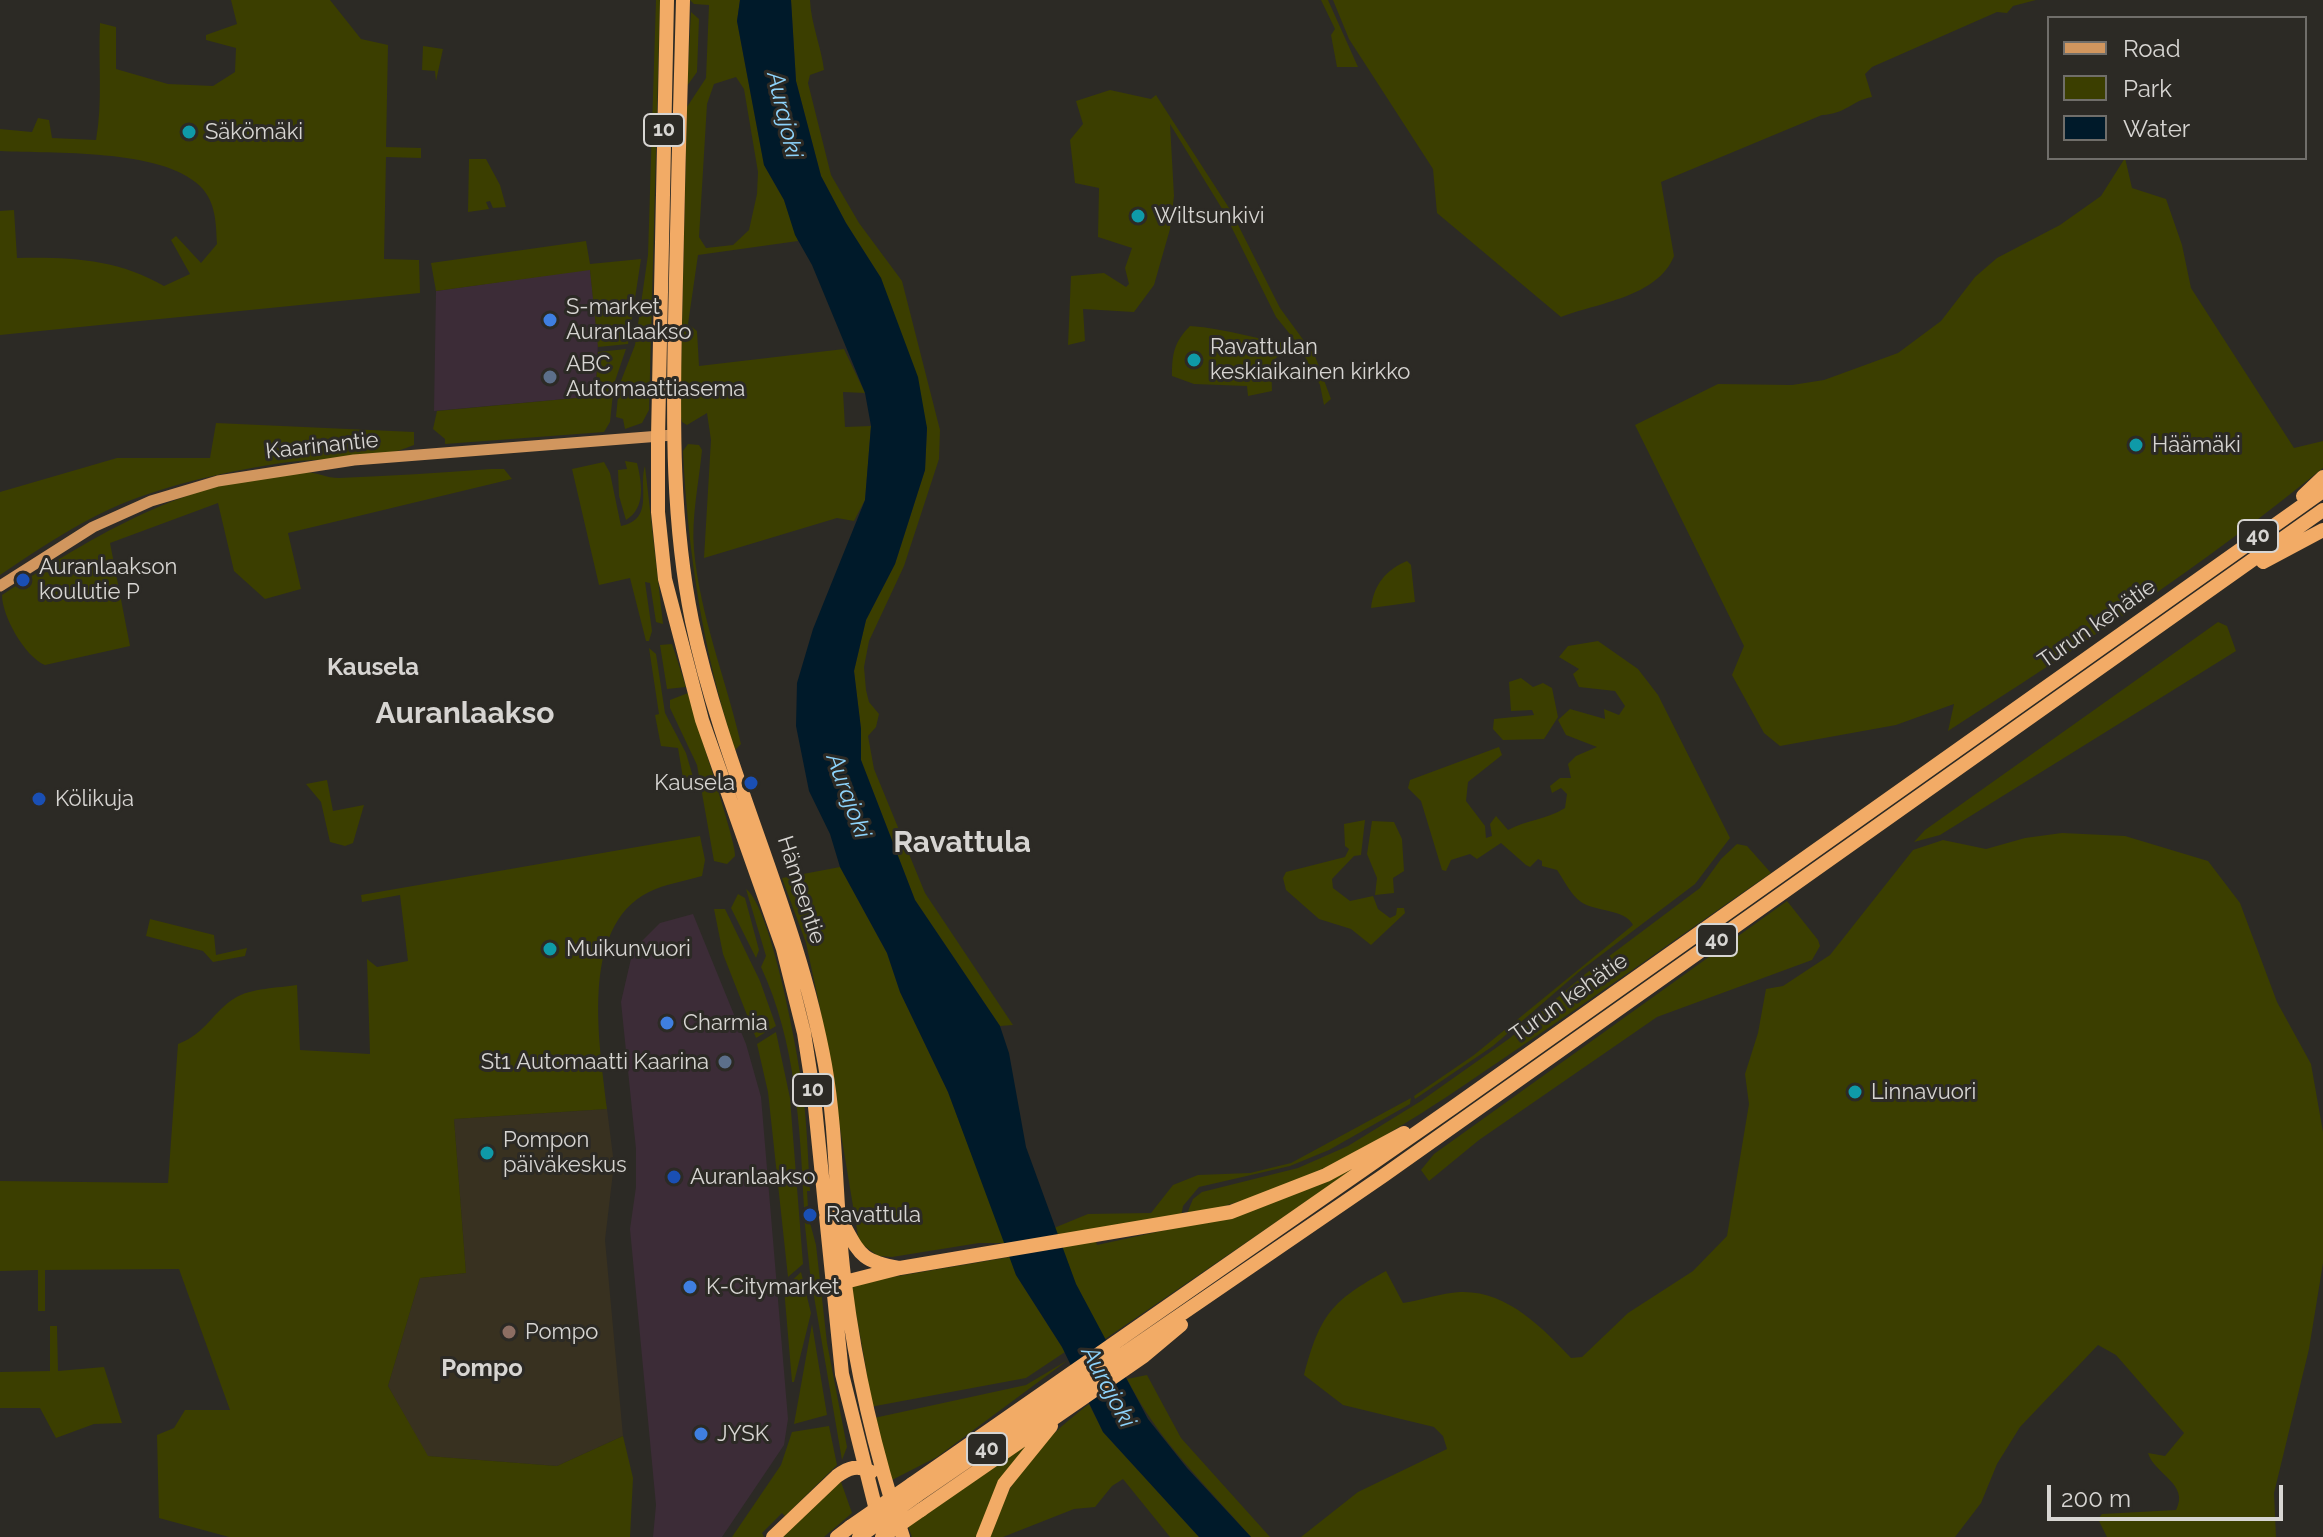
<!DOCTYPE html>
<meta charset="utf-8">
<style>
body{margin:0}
#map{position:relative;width:2323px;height:1537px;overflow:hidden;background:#2c2a25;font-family:Raleway,sans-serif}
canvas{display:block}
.legend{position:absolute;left:2047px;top:16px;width:260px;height:144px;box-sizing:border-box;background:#2c2a25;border:2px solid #706e6a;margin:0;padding:10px 14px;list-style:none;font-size:24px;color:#d7d5d2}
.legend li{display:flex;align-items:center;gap:16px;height:40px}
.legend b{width:40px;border:2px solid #706e6a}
.scale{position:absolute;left:2047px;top:1485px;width:236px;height:36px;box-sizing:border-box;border:4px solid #d7d5d2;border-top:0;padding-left:10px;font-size:24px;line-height:28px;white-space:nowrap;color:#d7d5d2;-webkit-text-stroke:6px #2c2a25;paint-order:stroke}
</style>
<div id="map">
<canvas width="2323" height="1537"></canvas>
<ul class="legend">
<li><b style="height:10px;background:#d1965e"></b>Road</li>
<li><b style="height:22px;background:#3b3e00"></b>Park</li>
<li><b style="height:22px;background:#001a2a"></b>Water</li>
</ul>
<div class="scale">200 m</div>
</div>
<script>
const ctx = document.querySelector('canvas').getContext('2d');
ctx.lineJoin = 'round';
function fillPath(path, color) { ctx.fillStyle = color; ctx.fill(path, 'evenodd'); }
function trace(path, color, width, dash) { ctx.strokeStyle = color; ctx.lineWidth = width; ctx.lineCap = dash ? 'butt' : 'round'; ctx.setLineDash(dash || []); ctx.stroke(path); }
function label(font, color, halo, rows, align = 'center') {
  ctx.font = font + ' Raleway,sans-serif'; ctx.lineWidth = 6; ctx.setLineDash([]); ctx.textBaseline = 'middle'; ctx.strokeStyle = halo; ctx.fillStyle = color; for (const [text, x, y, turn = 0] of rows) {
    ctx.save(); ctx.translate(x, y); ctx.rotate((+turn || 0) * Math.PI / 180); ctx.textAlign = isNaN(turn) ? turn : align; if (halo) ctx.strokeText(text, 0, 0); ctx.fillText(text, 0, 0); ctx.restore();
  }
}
fillPath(new Path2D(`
 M590 269 598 342 596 385 587 397 434 411 436 291Z
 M693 914 746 1044 761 1097 788 1419 784 1445 722 1537H653L656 1505 630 1229 636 1187V1149L621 1002 633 950 660 923Z`), '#3c2c37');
fillPath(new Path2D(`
 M607 1109 614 1164 605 1240 623 1436 557 1466 427 1456 388 1386 420 1278 466 1273 454 1119Z`), '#383120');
fillPath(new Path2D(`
 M231 0H330L361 39 388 45 386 147 421 148V158L386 157 384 259 419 260 420 293 0 335V211L14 210 17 258C71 257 117 259 164 286L190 274 171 240 176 236 201 263 217 244C216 223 216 202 200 186 161 148 52 154 0 151V129L32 132 38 118 49 120 52 138 96 140C103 101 98 63 100 23L116 27V69L168 84 213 86 235 72 236 48 206 40V35L237 24Z
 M656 0H660L649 410 642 423 625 429 623 419 616 417 619 386 635 345 648 255Z
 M690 0H740L737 21 764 165 784 200 798 241 698 255 688 324 697 331 699 366 844 349 865 393 843 392 845 427 871 426 865 500 854 521 837 518 704 558 711 440 707 413 687 425 682 422 680 413 687 107 706 78 709 5 694 4ZM736 77 744 89 758 172 757 194 749 230 733 245 706 248 699 237 707 104 714 84Z
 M791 0H810C811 24 821 46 824 70L810 75 808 83 831 175 859 223 902 281 940 430 939 459 904 566 869 641 864 667 866 690 869 702 879 714 876 727 868 736 874 769 925 893 1013 1025 1000 1026 915 900 861 760V729L854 671 866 620 895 564 925 470 927 428 881 278 846 223 821 176 796 81Z
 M1321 0H1328L1358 67H1337L1331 35 1335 29Z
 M1333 0H2036L2013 6 2007 13 1997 12 1872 67 1865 74 1872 97C1851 101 1846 114 1822 115L1661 182 1674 256C1658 297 1597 303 1561 317L1437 213 1433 169 1349 39Z
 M691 12 699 19 697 72 687 86Z
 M423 46 443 49 436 81 435 71 422 70Z
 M1110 90 1151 99 1156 95 1231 211 1280 308 1315 356 1331 399 1324 405 1320 385 1303 353 1280 355 1271 362 1272 391 1248 396 1247 386 1194 384 1172 376C1172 354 1174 342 1190 326 1227 328 1262 342 1298 344L1276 317 1224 212 1170 124 1174 196 1170 229 1154 285 1134 312 1083 309 1085 341 1068 345 1071 276 1104 273 1126 287 1129 284 1125 268 1132 248 1098 237 1099 188 1075 183 1070 140 1083 124 1076 101Z
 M2125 158 2132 188 2166 199 2182 245 2191 288 2294 448 2323 441V468C2205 564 2076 649 1948 731L1954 704 1896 725 1780 746 1764 733 1732 675 1744 646 1635 425 1718 384 1792 385 1824 380 1898 353 1941 321 1975 277 1997 258 2060 225 2101 196Z
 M469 159H486L500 185 506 207 493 208 490 201 486 202 489 209 468 212Z
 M586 241 590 264 641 259 628 344 598 347 590 270 436 291 431 263Z
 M626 349 614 384 610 422 604 432 445 444V439L433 429 437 411 587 397 596 385 598 352Z
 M216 423 414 432V445C373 463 319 456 275 464 220 473 161 486 110 509 71 527 36 551 0 575V492L117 458H210Z
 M688 444 699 445 702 450C699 482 691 518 694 550 700 616 726 679 741 744L735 750C703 651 688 555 683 451Z
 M625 461 637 463C642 483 646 508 626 520L619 496 618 470 627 469Z
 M604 462 610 473 621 526C655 519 638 487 645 466L663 624 656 622 650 583 645 582 652 631 649 641H646L630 578 599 585 572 469Z
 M491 469H504L512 479 288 533 301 589 265 599 234 571 218 503 110 543 130 646 45 665C25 657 2 616 2 595 98 534 185 479 303 472 315 471 326 478 339 478 389 476 440 473 491 469Z
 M1407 561 1411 565 1415 602 1371 608C1374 584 1386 570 1407 561Z
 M2218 622 2227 626 2236 651 1940 835 1914 842 1925 830Z
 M1598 641 1638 669 1658 695 1730 838 1695 884 1580 971 1493 1046 1415 1099 1414 1096 1474 1055 1633 925C1625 909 1596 912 1581 902 1571 895 1564 880 1557 870L1542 866V861L1538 859 1530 867 1526 865 1501 843 1477 859 1470 854 1451 860 1446 871 1442 870 1421 801 1408 788 1410 780 1499 747 1502 755 1468 782 1466 801 1485 826 1486 838 1492 836 1490 824 1496 816 1508 830C1526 820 1546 820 1565 808L1567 794 1561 788 1552 793 1550 786 1560 778H1571L1568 764 1576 756 1597 747 1566 735 1558 720 1570 709 1605 719 1604 709 1619 715 1625 706 1615 691 1579 687 1573 674 1579 669 1559 657 1568 646Z
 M672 644 686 687 667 689 660 645Z
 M649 648 656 654 665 713 686 753 693 777 683 778 678 748 661 746 655 715 659 714Z
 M1521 678 1533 687 1543 683 1552 688 1558 717 1544 739 1503 740 1493 729 1494 719 1534 715 1532 710 1511 711 1509 682Z
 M688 693C694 718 738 846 735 856L727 864 714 861 697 765 670 708V700Z
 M327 780 333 811 364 805 353 843 345 846 330 842 321 802 306 784Z
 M1365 820 1361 855 1354 856 1332 879 1333 888 1350 901 1373 896 1378 909 1390 918 1396 915 1397 908H1404L1405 913 1371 945 1351 929 1319 919 1286 890 1283 878 1286 872 1345 857 1349 849 1345 846 1344 824Z
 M1372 821 1394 822 1402 839 1404 871 1393 878 1394 893 1375 895 1377 878 1367 854Z
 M2062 833 2125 836 2208 861 2240 903 2277 1002 2311 1064 2323 1132V1263L2309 1349 2274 1493 2276 1537H2107L2098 1519 2102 1514 2176 1510C2190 1484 2154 1474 2148 1453L2165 1456 2184 1433 2116 1355 2098 1345 2020 1427 1997 1464 1981 1503 1955 1537H1301L1358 1492 1447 1449 1443 1436 1434 1427 1343 1405 1304 1375C1320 1315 1331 1301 1386 1271L1403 1303C1422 1300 1441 1293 1460 1292 1506 1290 1542 1327 1571 1358L1582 1357 1628 1313 1693 1271 1727 1236 1749 1104 1745 1074 1758 1033 1766 989 1783 986 1830 955 1913 850 1943 840 1986 849 2025 838Z
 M700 836 705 860 702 876C685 881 665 884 649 892 578 927 600 1047 607 1109L454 1119 466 1273 420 1278 388 1386 428 1456 557 1466 623 1436 633 1478 630 1537H229L159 1518 157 1435 174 1428 185 1410H230L179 1269 45 1270V1311H38V1270L0 1271V1181L168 1183 178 1044C207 1033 213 1011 235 998 251 988 278 988 297 985L300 1050 370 1054 367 959 377 967 408 961 400 895 362 902 361 895Z
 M1737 844 1747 846 1771 873C1684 933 1598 995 1510 1054 1400 1129 1319 1185 1186 1216L1193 1199 1202 1192 1298 1168 1348 1146 1421 1101 1510 1038 1584 975 1700 888 1721 859Z
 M840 867 887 953 900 992 948 1092 1006 1243H979L892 1257 878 1256 859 1242 820 1008 806 943 782 878Z
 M746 889C771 906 799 1058 803 1093 807 1125 808 1158 810 1191H807L808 1207 804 1208C800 1127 796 1042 761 967L766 956Z
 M738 894 745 898 759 950 756 958 731 908Z
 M1787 901 1818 940 1820 946 1812 960 1657 1017 1479 1140 1429 1181 1421 1170 1434 1154Z
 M714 909H725L760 981 776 1026 756 1038 723 954Z
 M150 919 214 935 216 955 247 948 245 956 213 962 203 951 146 936Z
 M776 1032 790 1098 803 1264 788 1277 768 1092 757 1044Z
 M1411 1098 1410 1104 1329 1150 1290 1166 1199 1187 1183 1206 1181 1217 1094 1232 1097 1245 1230 1216 1368 1159 1105 1339 1076 1284 1054 1228 1088 1214 1151 1213 1173 1185 1198 1175 1250 1173 1291 1163Z
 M808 1215 816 1245 827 1343 847 1447 842 1460 810 1273 804 1216Z
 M1010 1257 1016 1275 1065 1352 1026 1378 870 1407C868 1365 857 1326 851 1284Z
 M801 1272 811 1313 794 1382H792L784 1288Z
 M812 1324 827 1415 794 1424Z
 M50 1326H57L58 1371 104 1367 122 1423 94 1424 56 1438 40 1408H0V1372L50 1371Z
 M1068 1360 937 1457 890 1481 874 1418 1026 1385Z
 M1147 1375 1181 1438 1270 1537H1251C1205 1484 1159 1442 1127 1379Z
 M1089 1404 1103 1432 1199 1537H1170L1123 1479 1112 1486 1095 1507 1074 1509 1003 1537H990C1009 1476 1038 1443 1089 1404Z
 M829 1426 837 1465 785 1516 782 1513 762 1533 764 1537H732L781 1465 792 1432Z
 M1023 1443 1026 1447 978 1537H912L908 1526Z
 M840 1479 852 1513 824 1537H779Z`), '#3b3e00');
fillPath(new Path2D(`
 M740 0H791L796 81 821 176 846 223 881 278 918 377 927 428 925 470 895 564 866 620 854 671 861 729V760L915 900 1000 1026 1009 1053 1026 1147 1076 1284 1148 1419 1187 1468 1251 1537H1199L1103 1432 1062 1347 1016 1275 948 1092 900 992 887 953 840 867 830 834 809 791 796 726 797 683 813 629 865 500 871 426 865 393 812 265 795 235 784 200 764 165 737 21Z`), '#001a2a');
trace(new Path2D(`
 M0 586 93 527 151 501 218 481 354 460 673 435`), '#d1965e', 11);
trace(new Path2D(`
 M667 0 658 437V512L665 579 702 720 783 949 804 1033 814 1097 842 1374 878 1518
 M683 0C680 108 677 215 675 323 673 423 672 522 692 621 724 773 797 911 825 1065 838 1138 835 1212 845 1284 856 1372 875 1453 903 1537
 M2303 496 2323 477
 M2263 562 2323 530
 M842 1222C860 1254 860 1261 899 1268
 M837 1284 900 1268 1231 1212 1326 1175 1404 1133
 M912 1484 1452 1108 2323 491
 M916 1496 1383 1176 2323 510
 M921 1510 1144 1356 1181 1325
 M773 1537 837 1476C848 1468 858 1464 871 1472
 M837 1537 850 1527
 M983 1537 1004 1484 1051 1426`), '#f2ab66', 14);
trace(new Path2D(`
 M850 1527 912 1484
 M859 1537 916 1496
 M882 1537 921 1510`), '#f2ab66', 14);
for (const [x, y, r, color] of [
 [189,132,8,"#0f9aa8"],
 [1138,216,8,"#0f9aa8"],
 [550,320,8,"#3f7fe0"],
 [1194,360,8,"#0f9aa8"],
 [550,377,8,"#5c6f8a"],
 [2136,445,8,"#0f9aa8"],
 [23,580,8,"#1a4fb4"],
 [751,783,8,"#1a4fb4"],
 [39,799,8,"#1a4fb4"],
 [550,949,8,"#0f9aa8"],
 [667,1023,8,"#3f7fe0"],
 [725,1062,8,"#5c6f8a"],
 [1855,1092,8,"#0f9aa8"],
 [487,1153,8,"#0f9aa8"],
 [674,1177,8,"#1a4fb4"],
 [810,1215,8,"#1a4fb4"],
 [690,1287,8,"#3f7fe0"],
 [509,1332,8,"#8d6e63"],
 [701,1434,8,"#3f7fe0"]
]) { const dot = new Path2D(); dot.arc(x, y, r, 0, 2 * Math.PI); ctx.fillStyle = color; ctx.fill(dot); trace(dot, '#2c2a25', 3); }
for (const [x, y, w] of [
 [664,130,40],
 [2258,536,40],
 [1717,940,40],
 [813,1090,40],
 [987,1449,40]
]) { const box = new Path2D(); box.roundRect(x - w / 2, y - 16, w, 32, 6); ctx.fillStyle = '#2c2a25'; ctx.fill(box); trace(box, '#d7d5d2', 2); }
label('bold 20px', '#d7d5d2', null, [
 ["10",664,130],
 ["40",2258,536],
 ["40",1717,940],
 ["10",813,1090],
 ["40",987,1449]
]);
label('22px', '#d7d5d2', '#2c2a25', [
 ["Säkömäki",205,132],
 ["Wiltsunkivi",1154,216],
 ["S-market",566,307],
 ["Auranlaakso",566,332],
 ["Ravattulan",1210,347],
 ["keskiaikainen kirkko",1210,372],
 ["ABC",566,364],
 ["Automaattiasema",566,389],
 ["Häämäki",2152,445],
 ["Auranlaakson",39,567],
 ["koulutie P",39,592],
 ["Kausela",735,783,"right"],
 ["Kölikuja",55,799],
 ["Muikunvuori",566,949],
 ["Charmia",683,1023],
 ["St1 Automaatti Kaarina",709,1062,"right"],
 ["Linnavuori",1871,1092],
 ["Pompon",503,1140],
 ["päiväkeskus",503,1165],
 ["Auranlaakso",690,1177],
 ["Ravattula",826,1215],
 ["K-Citymarket",706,1287],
 ["Pompo",525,1332],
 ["JYSK",717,1434]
], 'left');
label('22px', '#d7d5d2', '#2c2a25', [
 ["Kaarinantie",322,446,-6],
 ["Turun kehätie",2097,624,-35],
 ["Hämeentie",801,890,72],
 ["Turun kehätie",1569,998,-35]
]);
label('italic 24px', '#8dd3fb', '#2c2a25', [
 ["Aurajoki",784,115,77],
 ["Aurajoki",848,796,70],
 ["Aurajoki",1108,1387,62]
]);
label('bold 24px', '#d7d5d2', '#2c2a25', [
 ["Kausela",373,668],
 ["Pompo",482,1369]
]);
label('bold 30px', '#d7d5d2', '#2c2a25', [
 ["Auranlaakso",465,714],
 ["Ravattula",962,843]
]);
</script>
